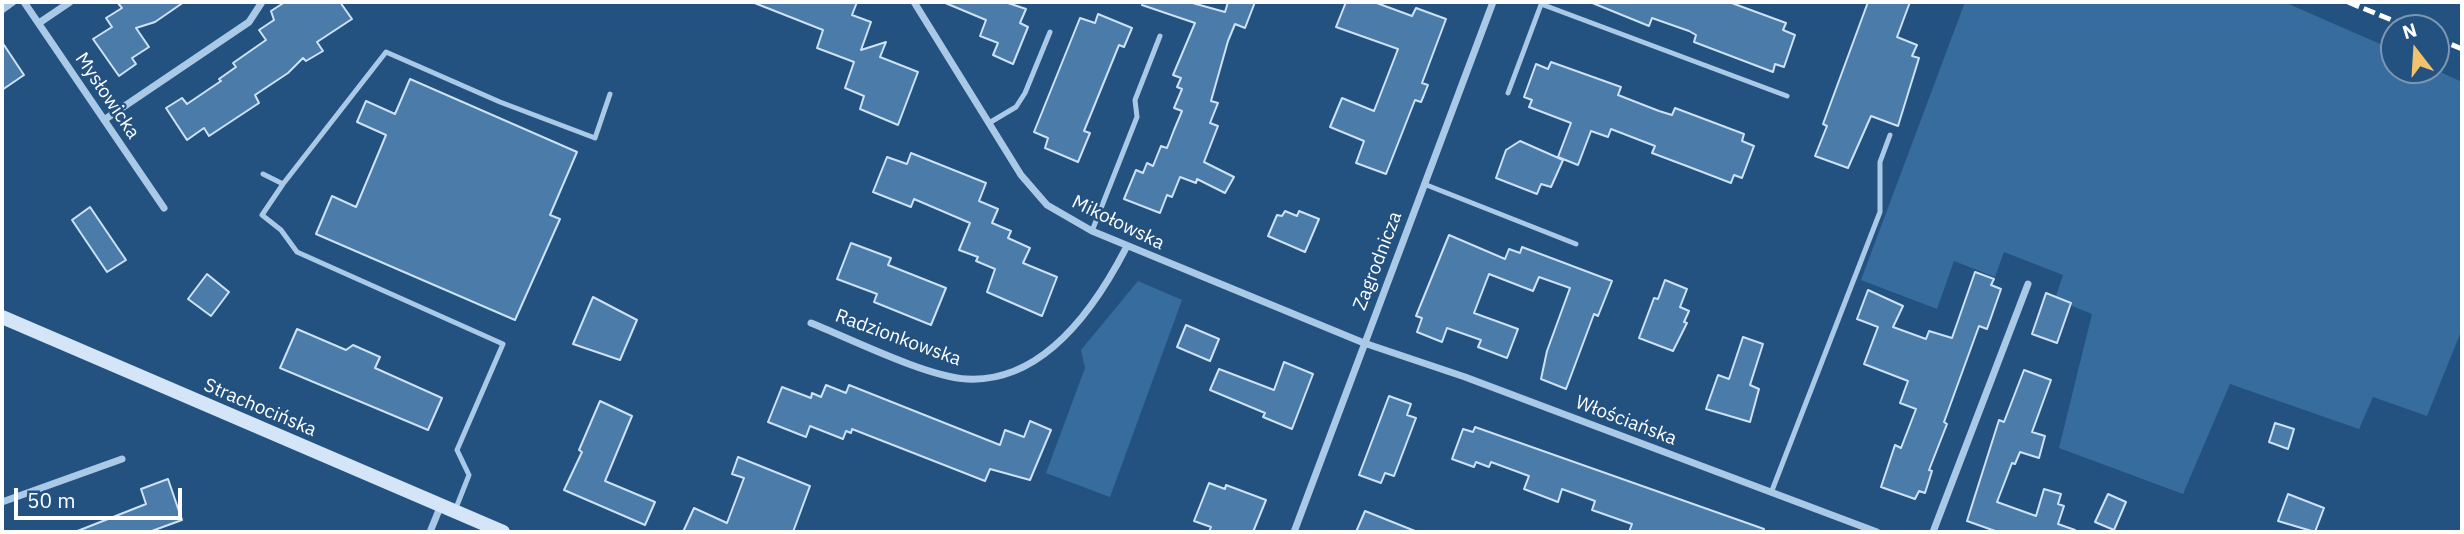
<!DOCTYPE html>
<meta charset="utf-8">
<style>
body{margin:0}
#map{position:relative;width:2464px;height:534px;overflow:hidden;background:#235280;font-family:"IBM Plex Sans",sans-serif}
canvas{display:block}
.frame{position:absolute;inset:0;border:4px solid #fff;pointer-events:none}
.north{position:absolute;left:2380px;top:14px;width:70px;height:70px;box-sizing:border-box;background:#235280;border:2px solid #7b97b3;border-radius:50%;rotate:343deg;font-size:19px;font-weight:700;line-height:28px;text-align:center;color:#fff}
.north::after{content:'';display:block;margin:auto;width:24px;height:32px;background:#f2c26c;clip-path:polygon(50% 0,100% 100%,50% 72%,0 100%)}
.scale{position:absolute;left:14px;top:488px;width:168px;height:32px;box-sizing:border-box;border:4px solid #fff;border-top:0;padding-left:9px;font-size:21px;line-height:24px;white-space:nowrap;color:#fff;-webkit-text-stroke:5px #235280;paint-order:stroke}
</style>
<div id="map">
<canvas width="2464" height="534"></canvas>
<div class="frame"></div>
<div class="north">N</div>
<div class="scale">50 m</div>
</div>
<script>
const ctx = document.querySelector('canvas').getContext('2d');
ctx.lineJoin = 'round';
function fillPath(path, color) { ctx.fillStyle = color; ctx.fill(path, 'evenodd'); }
function trace(path, color, width, dash) { ctx.strokeStyle = color; ctx.lineWidth = width; ctx.lineCap = dash ? 'butt' : 'round'; ctx.setLineDash(dash || []); ctx.stroke(path); }
function label(font, color, halo, rows, align = 'center') {
  ctx.font = font + ' "IBM Plex Sans",sans-serif'; ctx.lineWidth = 5; ctx.setLineDash([]); ctx.textBaseline = 'middle'; ctx.strokeStyle = halo; ctx.fillStyle = color; for (const [text, x, y, turn = 0] of rows) {
    ctx.save(); ctx.translate(x, y); ctx.rotate((+turn || 0) * Math.PI / 180); ctx.textAlign = isNaN(turn) ? turn : align; if (halo) ctx.strokeText(text, 0, 0); ctx.fillText(text, 0, 0); ctx.restore();
  }
}
fillPath(new Path2D(`
 M1965 2H2284L2394 50V70H2436L2462 82V329L2427 416 2373 397 2359 429 2230 384 2183 494 2059 448 2092 314 2055 299 2063 275 2004 252 1995 277 1954 261 1937 309 1861 280Z
 M1138 281 1182 300 1110 497 1046 473 1085 368 1081 350Z`), '#376c9e');
const building = new Path2D(`
 M117 2H184L155 22 136 28 149 47 132 58 136 64 119 76 93 39 112 27 106 18 122 8Z
 M285 2H340L352 19 317 42 323 51 306 61 303 58 288 73 255 95 259 103 209 136 204 128 187 140 166 108 182 98 187 104 221 81 219 79 236 67 233 63 266 40 259 30 274 20 271 11Z
 M752 2H857L852 15 871 22 861 50 886 42 880 57 918 72 898 125 860 109 864 96 845 88 854 62 817 48 823 30Z
 M943 2H1005L1026 9 1020 23 1028 27 1013 64 993 55 998 43 980 36 986 20Z
 M1143 2H1189L1225 12 1228 2H1255L1245 28 1235 24 1228 41 1211 101 1218 103 1210 123 1218 126 1204 162 1234 177 1225 193 1197 179 1196 183 1180 177 1172 197 1167 195 1160 213 1124 199 1136 170 1143 173 1147 163 1153 166 1161 146 1167 148 1174 130 1182 111 1174 108 1182 89 1177 87 1181 78 1173 75 1195 23 1142 5Z
 M1346 2H1374L1412 16 1416 8 1446 19 1422 83 1428 85 1424 95 1421 102 1415 100 1386 174 1356 163 1364 141 1330 127 1342 98 1374 111 1398 49 1336 27Z
 M1590 2H1729L1786 23 1783 30 1795 35 1784 67 1775 64 1773 72 1694 42 1696 35 1689 31 1652 18 1649 26Z
 M1868 2H1910L1897 37 1917 45 1912 56 1919 58 1898 126 1871 116 1848 168 1815 156 1827 126 1823 124Z
 M1098 14 1132 28 1124 47 1119 45 1084 131 1090 133 1078 162 1045 148 1048 138 1034 132 1080 18 1095 23Z
 M2 42 24 75 2 90Z
 M1551 62 1621 87 1618 95 1659 111 1672 115 1675 108 1744 134 1742 141 1754 146 1742 178 1734 175 1731 183 1684 165 1652 153 1655 146 1611 129 1608 137 1591 131 1578 165 1558 157 1571 123 1529 107 1532 100 1524 97 1536 64 1548 69Z
 M410 79 577 152 550 215 560 219 515 320 316 234 332 196 356 207 386 135 357 122 366 101 395 114Z
 M1520 141 1563 160 1551 187 1541 184 1537 194 1496 178 1506 150Z
 M911 153 986 183 979 201 998 209 992 223 1011 231 1008 238 1030 248 1023 263 1057 277 1042 316 987 292 995 269 976 261 978 257 959 250 970 223 914 199 911 207 873 192 887 157 907 164Z
 M90 207 126 260 107 272 72 220Z
 M1285 211 1297 216 1299 211 1319 219 1305 252 1268 236 1277 215 1282 216Z
 M1449 235 1505 259 1509 249 1520 253 1522 247 1612 281 1598 316 1594 314 1566 389 1541 379 1547 351 1570 288 1539 277 1533 291 1489 274 1474 313 1518 329 1507 358 1478 347 1481 340 1447 328 1442 342 1417 332 1422 318 1416 316Z
 M851 243 891 258 888 265 946 288 931 325 874 302 877 294 837 279Z
 M1975 272 1994 279 1991 285 2001 289 1987 329 1979 326 1944 422 1947 424 1929 470 1932 471 1925 493 1919 491 1915 499 1881 487 1895 445 1901 448 1916 409 1900 403 1908 381 1864 364 1878 327 1857 319 1868 290 1903 306 1893 327 1926 339 1929 331 1952 338Z
 M207 274 229 292 211 316 188 299Z
 M1665 280 1687 289 1680 307 1689 311 1684 322 1687 323 1673 351 1639 338 1654 298 1658 299Z
 M2046 293 2071 303 2057 343 2032 334Z
 M593 297 637 320 620 360 573 344Z
 M1186 325 1219 339 1210 361 1177 347Z
 M297 329 346 350 353 345 380 357 375 368 442 398 428 430 280 368Z
 M1743 337 1763 344 1750 385 1759 389 1750 422 1706 409 1718 375 1729 379Z
 M1284 362 1313 374 1292 429 1263 417 1265 413 1210 390 1219 369 1274 390Z
 M2024 370 2051 380 2032 432 2045 436 2039 458 2020 452 2015 464 2012 463 1997 502 2036 516 2044 489 2061 494 2058 504 2064 506 2058 524 2075 530 2074 532H1998L1967 521 1999 420 2004 422Z
 M826 385 846 393 849 385 1000 445 1005 430 1024 437 1030 421 1051 430 1030 480 990 469 985 481 852 429 851 433 846 431 843 439 810 426 806 437 768 422 782 387 811 398 812 393 821 397Z
 M1389 396 1411 404 1407 415 1416 418 1394 476 1385 473 1381 483 1359 475Z
 M600 401 632 416 605 481 655 502 645 525 564 490 582 452 579 450Z
 M2275 423 2294 429 2288 449 2269 442Z
 M1475 427 1764 529 1763 532H1629L1632 524 1592 510 1595 501 1562 489 1558 502 1524 489 1529 476 1491 462 1489 467 1476 462 1474 467 1452 459 1463 429 1473 432Z
 M738 457 810 486 793 532H683L694 508 727 523 744 478 732 474Z
 M168 479 182 520 149 532H75L146 504 141 489Z
 M1209 483 1225 489 1226 485 1266 500 1253 532H1209L1211 527 1194 521Z
 M2108 494 2126 502 2114 530 2095 522Z
 M2288 494 2324 508 2315 532 2278 521Z
 M1365 511 1415 531V532H1356Z`);
fillPath(building, '#4b7ca9');
trace(building, '#cde2f5', 2);
trace(new Path2D(`
 M1541 4 1787 96
 M1508 93 1542 2
 M989 123 1016 107 1025 93 1050 32
 M263 174 283 184 262 215 281 230 297 252 503 344 457 450 469 475 456 508
 M283 184 386 52 500 102 595 138 610 94
 M1424 184 1576 244
 M1092 231 1137 117 1135 100 1160 36
 M1771 493 1880 212V162L1890 135`), '#a9c9e7', 5);
trace(new Path2D(`
 M24 2 164 208
 M914 2 1021 175 1047 205 1092 231 1364 343 1465 377 1877 532
 M2 10 13 2
 M39 23 70 2
 M104 120 249 22 262 2
 M811 323C851 339 927 377 967 379 1044 383 1095 308 1126 248
 M2 502 122 459
 M430 532 441 505
 M1294 532 1493 2
 M1933 532 2028 284`), '#a9c9e7', 7);
trace(new Path2D(`
 M2 317 503 532`), '#d3e5f6', 14);
trace(new Path2D(`
 M2348 2 2411 28
 M2436 38 2462 49`), '#fff', 5, [12, 5]);
label('19px', '#fff', '#235280', [
 ["Mysłowicka",107,96,56],
 ["Mikołowska",1118,223,26],
 ["Zagrodnicza",1378,261,-69],
 ["Radzionkowska",898,338,20],
 ["Strachocińska",260,408,23],
 ["Włościańska",1626,421,21]
]);
</script>
